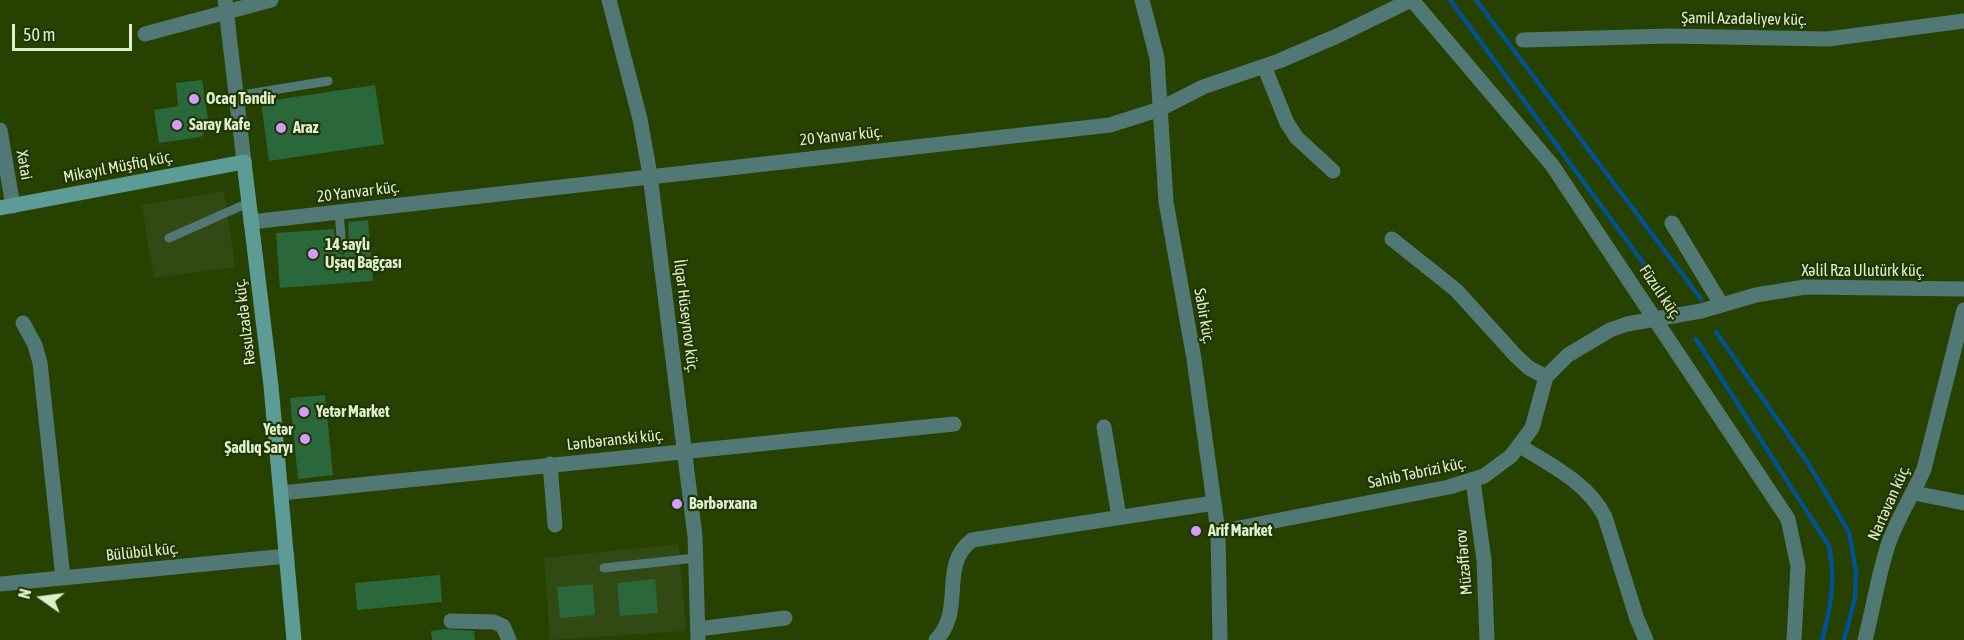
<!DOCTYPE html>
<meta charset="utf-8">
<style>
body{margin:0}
#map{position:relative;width:1964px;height:640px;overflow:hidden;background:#274100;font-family:"Asap Condensed",sans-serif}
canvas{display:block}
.north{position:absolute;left:12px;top:568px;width:60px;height:60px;-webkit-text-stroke:4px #213504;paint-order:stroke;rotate:284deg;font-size:16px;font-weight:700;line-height:24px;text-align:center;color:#deefce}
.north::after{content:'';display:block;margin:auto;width:21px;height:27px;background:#deefce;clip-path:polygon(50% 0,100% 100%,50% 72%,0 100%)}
.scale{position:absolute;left:12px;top:24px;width:120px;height:27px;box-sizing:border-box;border:3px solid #deefce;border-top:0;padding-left:8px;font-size:18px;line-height:21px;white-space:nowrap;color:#deefce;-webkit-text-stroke:4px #213504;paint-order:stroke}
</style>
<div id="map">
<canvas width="1964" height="640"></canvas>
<div class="north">N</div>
<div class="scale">50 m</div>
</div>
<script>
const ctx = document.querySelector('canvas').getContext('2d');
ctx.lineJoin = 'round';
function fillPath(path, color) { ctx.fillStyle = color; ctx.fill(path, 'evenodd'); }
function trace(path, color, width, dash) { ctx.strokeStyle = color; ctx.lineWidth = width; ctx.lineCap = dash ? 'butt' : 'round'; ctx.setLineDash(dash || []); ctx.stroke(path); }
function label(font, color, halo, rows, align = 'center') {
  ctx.font = font + ' "Asap Condensed",sans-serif'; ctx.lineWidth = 4.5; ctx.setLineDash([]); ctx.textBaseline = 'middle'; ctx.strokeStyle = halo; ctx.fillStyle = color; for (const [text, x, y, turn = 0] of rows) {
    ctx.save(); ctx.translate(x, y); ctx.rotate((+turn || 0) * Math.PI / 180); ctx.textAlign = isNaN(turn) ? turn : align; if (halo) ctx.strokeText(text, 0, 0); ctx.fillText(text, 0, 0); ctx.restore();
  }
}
fillPath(new Path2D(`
 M224 191 235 267 154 278 142 205Z
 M679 544 686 631 550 640 544 558Z`), '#314913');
trace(new Path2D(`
 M1450 0 1669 298
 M1476 0 1701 299
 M1716 332 1808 463 1849 532 1856 571 1855 598 1844 640
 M1696 339 1829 546C1836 579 1831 607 1822 640`), '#015290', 4.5);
fillPath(new Path2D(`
 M202 80 209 125 201 137 159 143 154 110 178 106 176 83Z
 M375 85 384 144 269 161 261 102Z
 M368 220 373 281 280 288 276 233 334 229 336 251 343 255 349 248 348 222Z
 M325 395 333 475 298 479 290 398Z
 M440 575 442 602 357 610 355 583Z
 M655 579 658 613 620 616 617 583Z
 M593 584 595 615 560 618 557 587Z
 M446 629 474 631 475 640H432L431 631Z`), '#2a673b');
trace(new Path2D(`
 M236 96 328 81
 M339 212 342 248
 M169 238 248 203
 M604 568 696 558`), '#527875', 9);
trace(new Path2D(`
 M609 0 640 119 650 175 695 536 698 640
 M1142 0 1157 58 1166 202 1194 359 1214 503 1218 532 1220 640
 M1412 0 1552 165 1788 519 1798 566 1794 640
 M145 34 271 0
 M1523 40 1670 36 1828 39 1964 21
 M1264 66 1287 123 1297 138 1333 171
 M0 130 13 206
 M251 222 1110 125 1160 109 1203 87 1279 61 1337 36 1411 0
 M1672 223 1721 304
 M1392 239 1456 290 1516 356 1529 368 1546 377
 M23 323 35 345 40 363 63 578
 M1104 427 1119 517
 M1520 446C1552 466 1588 483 1605 517L1637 619 1646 640
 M550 464 555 525
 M1473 481 1484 560 1487 640
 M281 493 954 424
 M1914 493 1964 503
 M1218 532 1449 487 1484 476 1511 456 1532 428 1546 377 1568 355 1610 330 1627 324 1701 311 1756 295 1805 287 1964 289
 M0 584 287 556
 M451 621 494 622 503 626 509 640
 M698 629 785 618
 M936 640C966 609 938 566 972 540L1214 503
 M1865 640C1873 609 1878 576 1888 545 1897 518 1913 495 1924 469L1964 310`), '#527875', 15);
trace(new Path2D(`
 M225 0 244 162`), '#527875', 15);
trace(new Path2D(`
 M0 208 244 162 271 386 294 640`), '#5d9b97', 15);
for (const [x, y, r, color] of [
 [194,99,6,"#d49cfc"],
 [177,125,6,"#d49cfc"],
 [281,128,6,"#d49cfc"],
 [313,254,6,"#d49cfc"],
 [304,412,6,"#d49cfc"],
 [305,439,6,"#d49cfc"],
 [677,504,6,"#d49cfc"],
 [1196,531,6,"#d49cfc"]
]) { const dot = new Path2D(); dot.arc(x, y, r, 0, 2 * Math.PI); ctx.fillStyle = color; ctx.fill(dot); trace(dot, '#213504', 2); }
label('16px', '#deefce', '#213504', [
 ["Şamil Azadəliyev küç.",1744,19,1],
 ["20 Yanvar küç.",841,136,-6],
 ["Xətai",24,165,80],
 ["Mikayıl Müşfiq küç.",118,167,-11],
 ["20 Yanvar küç.",358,192,-7],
 ["Xəlil Rza Ulutürk küç.",1863,271],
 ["Füzuli küç.",1660,292,56],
 ["İlqar Hüseynov küç.",686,316,83],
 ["Sabir küç.",1204,316,80],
 ["Rəsulzadə küç.",245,322,-97],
 ["Lənbəranski küç.",615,440,-6],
 ["Sahib Təbrizi küç.",1417,473,-12],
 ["Nartəvan küç.",1889,503,-66],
 ["Bülübül küç.",142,552,-6],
 ["Müzəffərov",1464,562,-95]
]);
label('bold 16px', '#deefce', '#213504', [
 ["Ocaq Təndir",206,99],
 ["Saray Kafe",189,125],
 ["Araz",293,128],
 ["14 saylı",325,245],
 ["Uşaq Bağçası",325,263],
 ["Yetər Market",316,412],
 ["Yetər",293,430,"right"],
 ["Şadlıq Saryı",293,448,"right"],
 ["Bərbərxana",689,504],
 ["Arif Market",1208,531]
], 'left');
</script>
